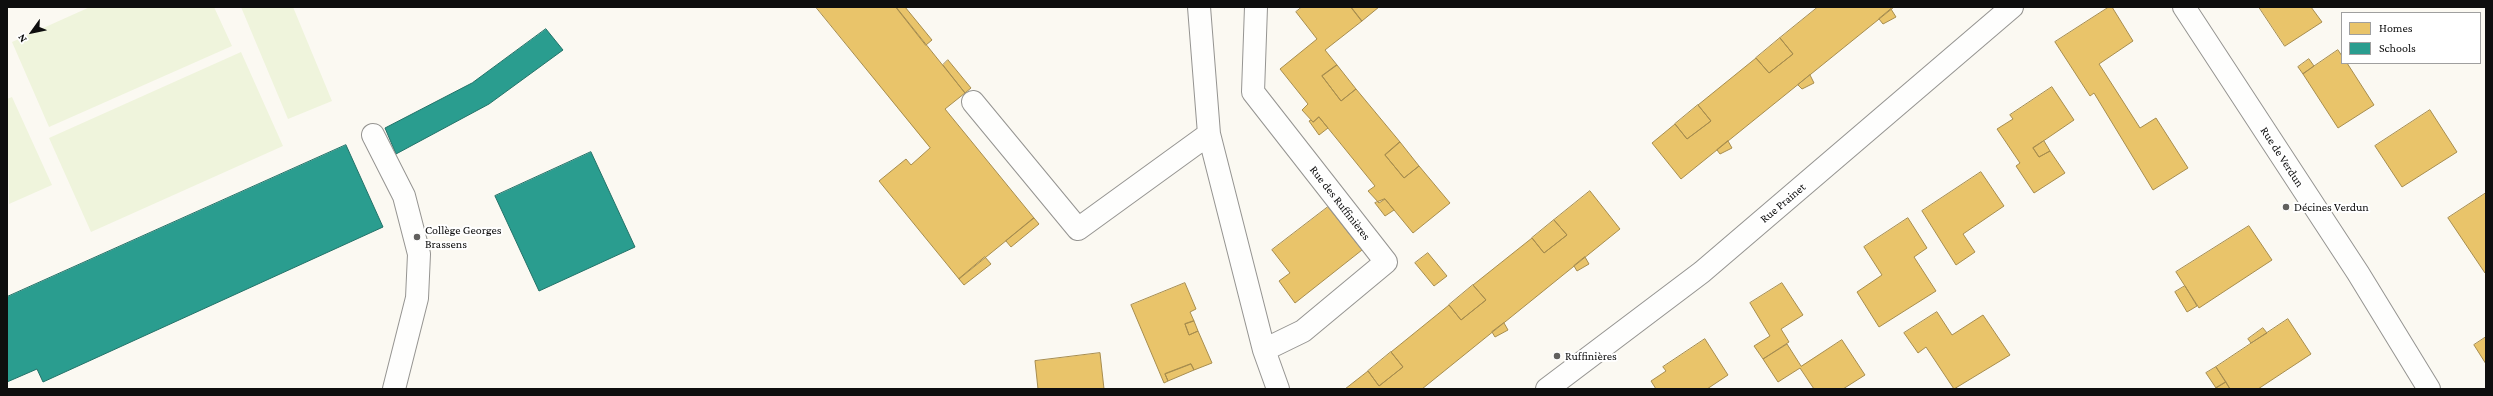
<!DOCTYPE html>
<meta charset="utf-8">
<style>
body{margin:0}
#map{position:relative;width:2493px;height:396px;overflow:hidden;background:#fbf9f2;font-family:"Crimson Pro",serif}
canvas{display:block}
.frame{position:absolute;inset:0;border:8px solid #0e0e0e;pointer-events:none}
.legend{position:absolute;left:2341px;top:12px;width:140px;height:52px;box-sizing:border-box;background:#fff;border:1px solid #9f9f9f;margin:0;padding:5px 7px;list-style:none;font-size:12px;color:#0e0e0e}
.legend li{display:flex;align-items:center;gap:8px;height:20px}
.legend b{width:20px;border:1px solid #9f9f9f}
.north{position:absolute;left:12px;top:12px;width:40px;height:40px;-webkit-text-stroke:3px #fff;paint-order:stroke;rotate:237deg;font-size:11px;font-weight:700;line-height:16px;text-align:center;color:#0e0e0e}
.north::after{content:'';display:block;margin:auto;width:14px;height:18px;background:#0e0e0e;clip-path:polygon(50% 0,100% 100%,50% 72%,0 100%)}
</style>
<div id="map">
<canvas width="2493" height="396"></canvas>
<div class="frame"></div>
<ul class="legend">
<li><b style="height:11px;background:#e9c46a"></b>Homes</li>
<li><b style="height:11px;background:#2a9d8f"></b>Schools</li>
</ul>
<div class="north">N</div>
</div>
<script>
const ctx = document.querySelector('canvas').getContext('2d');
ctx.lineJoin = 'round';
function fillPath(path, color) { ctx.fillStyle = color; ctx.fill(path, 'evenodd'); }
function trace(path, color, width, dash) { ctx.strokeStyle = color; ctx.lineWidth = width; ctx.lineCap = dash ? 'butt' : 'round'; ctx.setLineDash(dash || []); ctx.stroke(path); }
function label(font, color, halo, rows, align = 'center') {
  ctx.font = font + ' "Crimson Pro",serif'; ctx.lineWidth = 4; ctx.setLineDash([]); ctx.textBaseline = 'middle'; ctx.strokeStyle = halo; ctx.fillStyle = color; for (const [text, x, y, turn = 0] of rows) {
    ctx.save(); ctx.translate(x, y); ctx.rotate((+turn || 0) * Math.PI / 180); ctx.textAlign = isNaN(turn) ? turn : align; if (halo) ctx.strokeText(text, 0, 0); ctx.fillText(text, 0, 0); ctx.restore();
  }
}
fillPath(new Path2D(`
 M90 7H214L232 46 49 127 12 42Z
 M241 7H293L332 101 288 119Z
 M241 52 283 146 91 232 49 138Z
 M12 97 52 185 9 204 7 99Z`), '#eff4dc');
const homes = new Path2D(`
 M816 7H896L965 93 945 109 1034 218 959 279 879 181 906 159 911 165 930 148Z
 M896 7H905L932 40 926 45Z
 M1302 7H1351L1362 21 1325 50 1337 65 1322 76 1341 101 1356 89 1400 142 1385 155 1404 178 1419 166 1450 203 1413 233 1385 199 1379 203 1368 191 1375 186 1319 117 1313 122 1302 110 1308 104 1280 69 1317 39 1296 12Z
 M1351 7H1379L1362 21Z
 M1818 7H1894L1681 179 1652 143 1675 124 1687 139 1711 121 1698 105 1756 58 1769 73 1793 54 1780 38Z
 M2109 7H2112L2133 41 2099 64 2140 128 2156 118 2188 168 2153 190 2094 93 2090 96 2055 42Z
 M2259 7H2311L2322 22 2285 46Z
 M1891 9 1896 17 1883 24 1879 19Z
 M1780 38 1793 54 1769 73 1756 58Z
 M2338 50 2342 56V63H2347L2374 105 2338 128 2303 74Z
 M2309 59 2314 66 2303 74 2298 67Z
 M948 60 971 88 965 93 943 65Z
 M1337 65 1356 89 1341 101 1322 76Z
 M1810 75 1814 83 1802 89 1798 85Z
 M2052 87 2074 120 2033 148 2039 157 2050 151 2065 173 2034 193 2016 166 2020 163 1997 129 2013 119 2010 115Z
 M1698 105 1711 121 1687 139 1675 124Z
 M2430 110 2457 152 2402 187 2375 146Z
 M1319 117 1328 128 1319 135 1309 121 1311 120 1313 122Z
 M1728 141 1732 148 1720 154 1717 150Z
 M2044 141 2050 151 2039 157 2033 148Z
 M1400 142 1419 166 1404 178 1385 155Z
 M1981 172 2004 206 1963 234 1975 252 1956 265 1922 211Z
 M1590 191 1620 229 1422 389H1345L1368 371 1379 386 1403 367 1391 352 1449 305 1461 320 1486 300 1473 285 1532 238 1544 253 1567 235 1554 220Z
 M2486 193V272L2485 273 2448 218Z
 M1385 199 1394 210 1385 216 1375 203Z
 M1328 207 1362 250 1295 303 1279 281 1290 273 1272 250Z
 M1034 218 1039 224 1011 247 1006 241Z
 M1908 218 1927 248 1914 257 1936 291 1879 327 1857 292 1882 275 1864 247Z
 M1554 220 1567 235 1544 253 1532 238Z
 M2249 226 2272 260 2199 308 2176 272Z
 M1428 253 1447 276 1434 286 1415 263Z
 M985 257 991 264 964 285 959 279Z
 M1585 257 1589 264 1577 271 1574 266Z
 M1185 283 1196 309 1190 312 1194 321 1185 324 1189 335 1198 331 1212 363 1194 370 1191 364 1165 374 1168 381 1164 383 1131 305Z
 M1782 283 1803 315 1781 329 1789 342 1763 359 1754 346 1770 336 1750 303Z
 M1473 285 1486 300 1461 320 1449 305Z
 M2185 286 2197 306 2187 312 2175 292Z
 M1937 312 1952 335 1983 315 2010 355 1954 389 1926 347 1918 353 1904 333Z
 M2288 319 2311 354 2258 389H2230L2216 367Z
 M1194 321 1198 331 1189 335 1185 324Z
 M1504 323 1508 330 1495 337 1492 332Z
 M2263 328 2267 333 2251 343 2248 339Z
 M2486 337V364L2474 345Z
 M1705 339 1728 375 1707 389H1656L1651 381 1666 371 1663 367Z
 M1842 340 1865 375 1843 389H1814L1800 368 1778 382 1763 359 1787 344 1801 366Z
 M1391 352 1403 367 1379 386 1368 371Z
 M1100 353 1104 389H1038L1035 361Z
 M1191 364 1194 370 1168 381 1165 374Z
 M2216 367 2226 382 2216 388 2206 373Z
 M2226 382 2230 389H2216V388Z`);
fillPath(homes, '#e9c46a');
trace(homes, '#a78d4e', 1);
const schools = new Path2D(`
 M546 29 563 50 489 104 396 154 385 128 472 83Z
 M346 145 383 227 43 382 37 369 7 382V297Z
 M591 152 635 247 539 291 495 196Z`);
fillPath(schools, '#2a9d8f');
trace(schools, '#227268', 1);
const minor = new Path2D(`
 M1199 7 1209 134 1264 350 1278 389
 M1256 7 1253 92 1386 262 1303 331 1264 350
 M2184 7 2358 273 2429 389
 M973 102 1078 229 1209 134
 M373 135 404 196 419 254 417 298 394 389
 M1547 389 1702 272 2012 7`);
trace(minor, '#959491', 24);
trace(minor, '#fefefd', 22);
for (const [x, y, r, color] of [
 [2286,207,4,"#61605e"],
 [417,237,4,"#61605e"],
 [1557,356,4,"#61605e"]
]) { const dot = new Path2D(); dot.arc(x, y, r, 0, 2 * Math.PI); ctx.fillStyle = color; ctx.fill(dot); trace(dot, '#fff', 1.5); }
label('12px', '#0e0e0e', '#fff', [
 ["Rue de Verdun",2282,157,57],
 ["Rue des Ruffinières",1340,203,52],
 ["Rue Prainet",1783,203,-40]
]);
label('12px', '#0e0e0e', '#fff', [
 ["Décines Verdun",2294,207],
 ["Collège Georges",425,230],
 ["Brassens",425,244],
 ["Ruffinières",1565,356]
], 'left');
</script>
